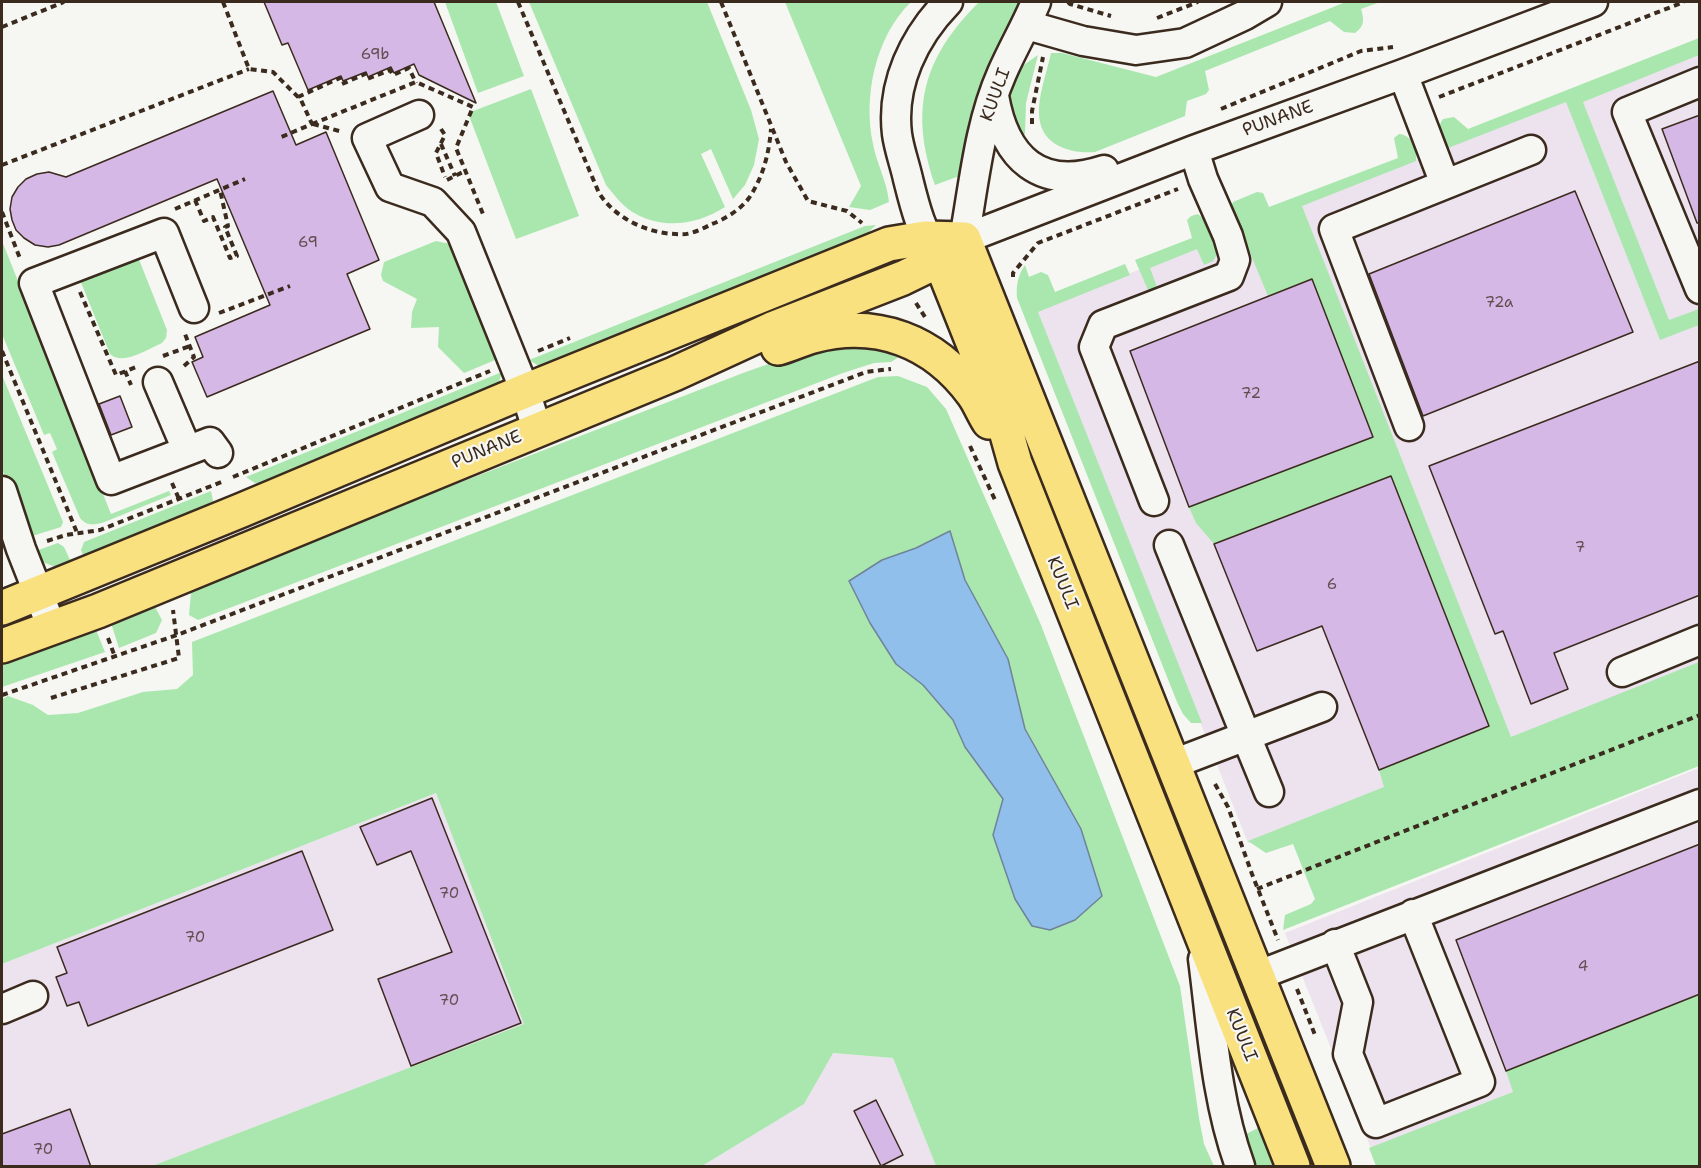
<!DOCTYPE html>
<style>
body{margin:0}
#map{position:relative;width:1701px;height:1168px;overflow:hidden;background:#f6f6f2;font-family:"Shantell Sans",sans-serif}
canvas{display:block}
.frame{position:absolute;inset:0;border:3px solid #3b2a1e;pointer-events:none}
</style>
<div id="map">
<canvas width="1701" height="1168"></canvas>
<div class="frame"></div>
</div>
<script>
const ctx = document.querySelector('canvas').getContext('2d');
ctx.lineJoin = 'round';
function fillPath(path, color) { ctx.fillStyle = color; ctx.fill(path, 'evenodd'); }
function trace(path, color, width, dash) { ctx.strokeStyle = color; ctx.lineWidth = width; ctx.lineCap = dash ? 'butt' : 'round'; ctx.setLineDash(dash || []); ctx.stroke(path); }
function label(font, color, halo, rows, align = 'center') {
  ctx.font = font + ' "Shantell Sans",sans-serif'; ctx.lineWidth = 4.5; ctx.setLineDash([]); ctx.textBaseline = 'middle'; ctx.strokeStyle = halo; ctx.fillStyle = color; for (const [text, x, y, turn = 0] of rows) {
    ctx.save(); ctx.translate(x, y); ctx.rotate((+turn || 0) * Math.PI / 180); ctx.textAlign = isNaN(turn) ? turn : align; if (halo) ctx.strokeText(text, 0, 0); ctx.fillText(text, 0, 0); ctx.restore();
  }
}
fillPath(new Path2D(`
 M1699 48V664L1248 843 1037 310Z
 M1699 768V1166H1378L1285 933Z
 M436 793 525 1024 152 1166H2V964Z
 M832 1053 893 1058 936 1166H702L804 1104Z`), '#ece3ee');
fillPath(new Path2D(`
 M445 2H496L524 76 478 93Z
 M529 2H707L751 110 759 139 754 165 745 185 733 199 711 149 701 154 725 207C699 224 665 230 636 214 624 208 615 196 606 185Z
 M785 2H911C875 37 863 97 873 144 877 165 887 181 889 202L870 210 849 207 861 186Z
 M979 2H1024L962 175 935 185C909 109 923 58 979 2Z
 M1346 2H1380L1361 9C1364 19 1365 26 1355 33L1344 32 1330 21 1205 71 1209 90 1206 94 1187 101 1185 116 1095 152C1069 154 1040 145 1039 114 1038 95 1047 72 1051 53H1062L1156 77Z
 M1699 38V55L1583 102 1669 320 1699 309V325L1660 340 1566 102 1448 148C1440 140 1436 128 1443 119L1454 117 1468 129Z
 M1038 55 1026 103 1025 133 1022 141 1007 98 1018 69Z
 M531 89 579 216 516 239 468 113Z
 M1399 134C1412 135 1418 149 1416 161L1302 206 1511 737 1699 662V766L1283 930 1285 915 1311 904 1315 899 1293 844 1266 853 1248 841 1384 787 1379 770 1488 726 1214 544 1196 523 1189 507 1373 437 1312 279 1268 296 1231 207 1233 202 1257 192 1263 193 1269 207 1398 158 1394 138Z
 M1198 214C1207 221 1218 239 1217 251 1217 255 1215 258 1213 261L1204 265 1197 249 1150 268 1157 287 1148 290 1135 260 1192 238 1187 220 1191 216Z
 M876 225 862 238 539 366 529 360 865 226Z
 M2 241 111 514 169 491 171 495 102 523C92 525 87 526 80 518L52 452 57 449 50 433 44 435 2 334Z
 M436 241 450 244 500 358 464 373 438 347 439 327 411 328 412 312 417 299 383 281 381 275 384 262Z
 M138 257 167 330 166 338 162 343C148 349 123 366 110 354L80 280Z
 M1125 264 1130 275 1038 312 1202 723H1191L1183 714 1177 702 1017 298C1016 285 1018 275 1025 265L1029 277 1041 272 1048 275 1055 292Z
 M825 344 902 351 899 357 891 362 874 363 843 373 198 620 189 615 191 593 198 584 743 373Z
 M502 372 498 386 266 485 255 483 246 477Z
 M2 375 63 522 61 527 29 537 2 469Z
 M898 376 927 387 946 409 1041 625 1180 986 1199 1118 1204 1144 1214 1166H936L893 1058 833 1053 804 1104 702 1166H152L524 1024 436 793 2 964V699L8 696 33 705 48 715 78 713 143 692 177 689 193 675 192 642 878 377ZM950 532 965 580 1008 659 1025 729 1081 829 993 835 1003 799 965 747 953 720 923 685 896 663 870 623 882 560 916 548Z
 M211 491 213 501 209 508 85 560 81 550 84 542Z
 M58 543 64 547 72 564 61 569 45 563 33 552Z
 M153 603 162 620 156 633 119 648 110 620Z
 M94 625 105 652 2 687V662Z
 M1699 994V1166H1376L1369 1148 1513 1092 1506 1071Z
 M1260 1127 1276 1166H1252L1240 1137Z`), '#a9e7ae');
const water = new Path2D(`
 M950 531 965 580 1008 659 1025 729 1081 829 1102 896 1075 920 1050 930 1032 926 1015 899 993 835 1003 799 965 747 953 720 923 685 896 664 870 623 849 581 882 560 916 548Z`);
fillPath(water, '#91bfeb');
trace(water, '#6f8399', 1.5);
const building = new Path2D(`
 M264 2H434L476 103 419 75 414 64 394 73 391 67 368 77 366 72 343 81 341 76 308 90 288 43 282 45Z
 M273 91 296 145 326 132 379 260 347 274 370 329 207 397 192 362 203 357 195 337 270 305 217 179 59 245 48 247 35 245 24 238 16 230 12 220 10 209 12 197 18 187 26 179 37 174 49 172 66 177Z
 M1700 115V223H1697L1662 129Z
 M1575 191 1633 332 1423 416 1369 274Z
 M1312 279 1373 437 1189 507 1130 351Z
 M1700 361V595L1554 653 1568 689 1531 704 1503 631 1495 634 1429 466Z
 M120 396 132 427 111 435 99 404Z
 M1391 476 1489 726 1379 770 1322 626 1257 651 1214 544Z
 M432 798 521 1023 411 1066 378 979 452 952 411 851 377 865 360 827Z
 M1700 844V994L1506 1071 1456 940Z
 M302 851 333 930 88 1026 79 1002 67 1006 56 977 67 973 57 947Z
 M876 1100 903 1155 881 1166 854 1111Z
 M70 1109 91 1167H2V1134Z`);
fillPath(building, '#d5b8e5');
trace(building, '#3b2a1e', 1.5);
const minor = new Path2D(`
 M1027 25 1083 41 1136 50 1185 43 1245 15 1267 2
 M1403 74 1445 184
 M1700 82 1627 112 1700 289
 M994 96C1005 159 1040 191 1104 170
 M419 115 367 138 390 187 433 202 461 232 525 391 537 429
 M964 239 1194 150 1403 74 1593 2
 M964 239C974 184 979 125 1002 73 1013 48 1026 26 1036 2
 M938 256C921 232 915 207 908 179 905 165 899 149 897 134 891 84 914 37 948 2
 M194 308 164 233 34 283 111 480 210 442 218 453
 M158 382 187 450
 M1409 426 1334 229 1531 150
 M2 491 21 549 52 628
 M1154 501 1094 347 1103 325 1229 276 1235 260 1228 236 1203 179 1194 150
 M1169 545 1246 736 1173 764
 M1622 672 1700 640
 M1269 792 1246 736 1322 707
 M1335 944 1358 1002 1348 1054 1376 1123 1480 1082 1413 914
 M1203 959C1212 1029 1216 1100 1240 1166
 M1259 975 1700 804
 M2 1009 33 996`);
const major = new Path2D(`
 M964 239 1333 1166
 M940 260 1001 413 1015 463 1293 1166
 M778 348C790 345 801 339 813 336 877 319 934 341 973 394 979 402 983 413 989 422
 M2 608 242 510 525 391 889 244 925 238 964 239
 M2 646 98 611 674 374 772 329 903 278 940 260 964 239`);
trace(minor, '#3b2a1e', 33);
trace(major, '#3b2a1e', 38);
trace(new Path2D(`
 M223 2 249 69 273 72 301 100 312 124 279 138
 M518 2 599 193C617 221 653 236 686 234 694 233 704 228 712 224 725 219 740 210 749 198 763 177 769 154 771 129
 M721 2 786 162 808 201 847 211 862 223
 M1068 2 1070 4 1111 16
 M1157 18 1198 2
 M2 27 64 2
 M298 97 340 78 342 84 365 74 367 79 390 70 393 75 409 68 416 83
 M1439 97 1684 2
 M1221 109 1361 51 1393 47
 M312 124 416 82 473 107 456 148 483 214
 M313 124 343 132
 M1032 124V111L1043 57
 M441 129 445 135 436 153 445 177
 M441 144 455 176
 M2 165 249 69
 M447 180 465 171
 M195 200 204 221 213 217 230 258 237 256 225 227 228 226 220 190
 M175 209 245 179
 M2 212 21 261
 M1013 277V273L1038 243 1178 189
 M80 292 116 375 136 367
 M916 303 925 317
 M219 313 290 286
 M2 351 78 535
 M538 351 570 338
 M163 356 190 346
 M184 366 194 357 185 334
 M125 371 131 385
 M970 446 996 502
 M233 477 490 371
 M172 483 179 499
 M47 541 66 535 100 530 224 481
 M108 638 115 657
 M2 695 177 635 866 372 891 369
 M51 698 179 658 173 610
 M1215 784 1228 807 1252 874 1278 940
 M1257 889 1700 715
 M1297 989 1315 1035`), '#3b2a1e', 4, [6, 4.5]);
trace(minor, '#f6f6f2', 28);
trace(major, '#fae180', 33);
label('15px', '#624e50', null, [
 ["69b",375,55],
 ["69",308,243],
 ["72a",1499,303],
 ["72",1251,394],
 ["7",1580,548],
 ["6",1332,585],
 ["70",449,894],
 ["70",195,938],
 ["4",1583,967],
 ["70",449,1001],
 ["70",43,1150]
]);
label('18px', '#3b2a1e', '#f6f6f2', [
 ["KUULI",996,95,-70],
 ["PUNANE",1278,119,-20],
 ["PUNANE",487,450,-22],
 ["KUULI",1062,583,68],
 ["KUULI",1241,1035,68]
]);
</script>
